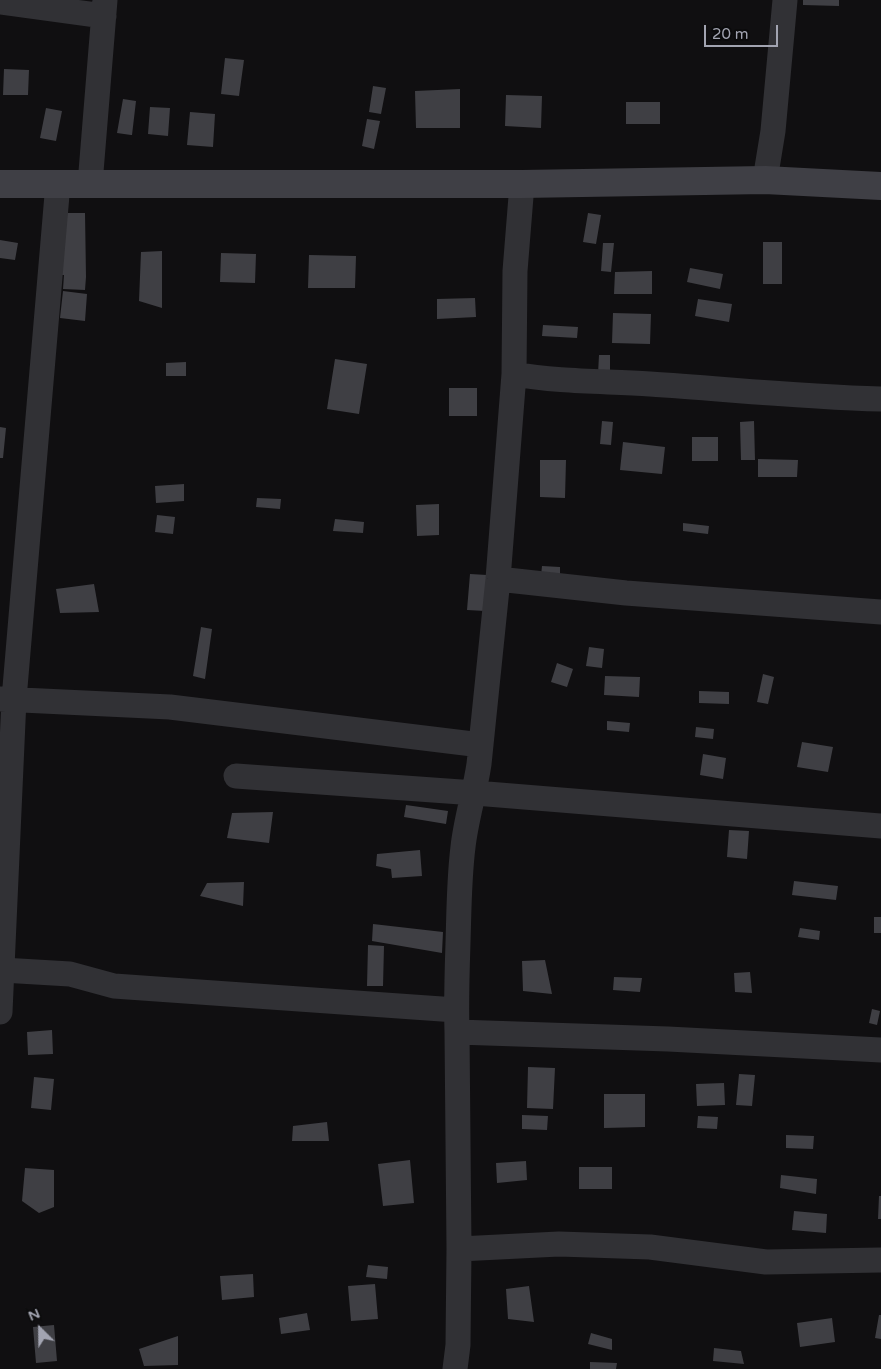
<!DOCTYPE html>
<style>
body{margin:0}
#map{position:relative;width:881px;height:1369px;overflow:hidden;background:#100f11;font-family:"Varela Round",sans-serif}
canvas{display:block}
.north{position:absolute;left:15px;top:1304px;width:50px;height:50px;-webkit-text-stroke:4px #0b0b0c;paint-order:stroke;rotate:337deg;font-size:14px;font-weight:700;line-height:20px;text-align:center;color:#a2a4b1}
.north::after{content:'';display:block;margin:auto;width:18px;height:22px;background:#a2a4b1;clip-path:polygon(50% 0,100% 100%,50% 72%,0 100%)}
.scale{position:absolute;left:704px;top:25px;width:74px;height:22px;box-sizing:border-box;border:2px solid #a2a4b1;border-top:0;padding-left:6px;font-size:15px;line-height:18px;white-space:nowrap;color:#a2a4b1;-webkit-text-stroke:4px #0b0b0c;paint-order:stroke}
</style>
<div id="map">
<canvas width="881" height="1369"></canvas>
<div class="north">N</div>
<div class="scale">20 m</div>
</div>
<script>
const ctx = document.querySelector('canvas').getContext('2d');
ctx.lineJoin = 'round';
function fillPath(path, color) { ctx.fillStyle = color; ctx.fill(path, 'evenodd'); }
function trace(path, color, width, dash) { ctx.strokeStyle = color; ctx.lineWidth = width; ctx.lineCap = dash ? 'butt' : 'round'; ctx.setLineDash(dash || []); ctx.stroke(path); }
fillPath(new Path2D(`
 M803 0H839V6L803 5Z
 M225 58 244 60 239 96 221 94Z
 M4 69 29 70 28 95H3Z
 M373 86 386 88 381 114 369 112Z
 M460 89V128H416L415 91Z
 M506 95 542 96 541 128 505 126Z
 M123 99 136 101 132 135H131L117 133Z
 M626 102H660V124H626Z
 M150 107 170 108 168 136 148 134Z
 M46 108 62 111 56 141 40 138Z
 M190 112 215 114 213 147 187 145Z
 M367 119 380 121 374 149 362 146Z
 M61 213H85L86 277 85 290 63 289 64 275H60Z
 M588 213 601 215 596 244 583 242Z
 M0 240 18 243 15 260 0 258Z
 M763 242H782V284H763Z
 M603 243H614L611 272 601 271Z
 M162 251V308L139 301 141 252Z
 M221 253 256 254 255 283 220 282Z
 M309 255 356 256 355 288H308Z
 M690 268 723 274 720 289 687 282Z
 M652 271V294H614L615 272Z
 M63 291 87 294 85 321 60 318Z
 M475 298 476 317 437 319V299Z
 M698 299 732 304 729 322 695 316Z
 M613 313 651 314 650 344 612 343Z
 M543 325 578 327 577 338 542 336Z
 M599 355H610V375L598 374Z
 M335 359 367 364 359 414 327 409Z
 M186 362V376H166V363Z
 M449 388H477V416H449Z
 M602 421 613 422 611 445 600 444Z
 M754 421 755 460H741L740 422Z
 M0 427 6 428 3 458H0Z
 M692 437H718V461H692Z
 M623 442 665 447 662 474 620 470Z
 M758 459 798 460 797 477H758Z
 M540 460H566L565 498 540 497Z
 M184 484V501L156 503 155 486Z
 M257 498 281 499 280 509 256 507Z
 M439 504V535L417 536 416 505Z
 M157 515 175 517 173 534 155 532Z
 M335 519 364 522 363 533 333 531Z
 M683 523 709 526 708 534 683 531Z
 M542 566 560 567V577L541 576Z
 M470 574 487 575 485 611 467 610Z
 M94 584 99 612 60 613 56 589Z
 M201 627 212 629 205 679 193 676Z
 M589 647 604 649 602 668 586 666Z
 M557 663 573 669 567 687 551 682Z
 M763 674 774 677 768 704 757 702Z
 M605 676 640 677 639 697 604 695Z
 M699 691 729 692V704L699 703Z
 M607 721 630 723 629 732 607 730Z
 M696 727 714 729 713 739 695 737Z
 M802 742 833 747 828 772 797 767Z
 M703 754 726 758 723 779 700 775Z
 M406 805 448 811 446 824 404 817Z
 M273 812 269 843 227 838 232 813Z
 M729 830 749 831 747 859 727 857Z
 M420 850 422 876 392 878 391 869 376 866 377 854Z
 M794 881 838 886 836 900 792 895Z
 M244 882 243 906 200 896 207 883Z
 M874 917H881V933H874Z
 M373 924 443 932 442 953 372 941Z
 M800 928 820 931 819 940 798 937Z
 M368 945 384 946 383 986H367Z
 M545 960 552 994 523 991 522 961Z
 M750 972 752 993 735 992 734 973Z
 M614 977 642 978 640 992 613 990Z
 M872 1009 880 1011 877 1025 869 1023Z
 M52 1030 53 1054 28 1055 27 1032Z
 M528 1067 555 1068 553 1109 527 1108Z
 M739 1074 755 1075 752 1106 736 1105Z
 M34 1077 54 1079 51 1110 31 1108Z
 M724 1083 725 1105 697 1106 696 1084Z
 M604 1094H645V1127L604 1128Z
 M522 1115 548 1116 547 1130 522 1129Z
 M698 1116 718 1117 717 1129 697 1128Z
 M327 1122 329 1141H292L293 1126Z
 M786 1135 814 1136 813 1149 786 1148Z
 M410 1160 414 1203 383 1206 378 1164Z
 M526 1161 527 1180 497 1183 496 1163Z
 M579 1167H612V1189H579Z
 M25 1168 54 1170V1207L39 1213 22 1201Z
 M781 1175 817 1179 816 1194 780 1188Z
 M879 1196H881V1219H878Z
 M794 1211 827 1214 826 1233 792 1230Z
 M368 1265 388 1267 387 1279 366 1277Z
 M253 1274 254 1297 222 1300 220 1276Z
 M375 1284 378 1319 351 1321 348 1286Z
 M529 1286 534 1322 508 1319 506 1289Z
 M307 1313 310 1330 281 1334 279 1318Z
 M879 1315H881V1339L875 1338Z
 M832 1318 835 1342 800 1347 797 1323Z
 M54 1325 57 1361 36 1363 33 1327Z
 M591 1333 612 1339V1350L588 1344Z
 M178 1336V1365L144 1366 139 1349Z
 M714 1348 741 1351 744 1364 713 1361Z
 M590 1362 617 1363 616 1369H590Z`), '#3f3f44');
trace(new Path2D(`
 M0 2 104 16
 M765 180 773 131 785 0
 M90 184 105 0
 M514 374C559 382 605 381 650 384 727 389 804 397 881 399
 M498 579 626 593 881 612
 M0 699 170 707 481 745
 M236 776 475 793 881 826
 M2 970 70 974 114 986 456 1010
 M0 1012 14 699 58 183
 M457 1032 668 1039 881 1050
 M459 1249 559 1244 650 1247 766 1262 881 1260
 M455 1369 458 1345 459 1249 457 1032C456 1002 457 973 458 943 459 911 459 879 463 847 466 819 475 792 479 764L498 579 514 374 515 271 522 184`), '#313135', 25);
trace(new Path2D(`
 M0 184H522L765 180 881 186`), '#3f3f45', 28);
</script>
